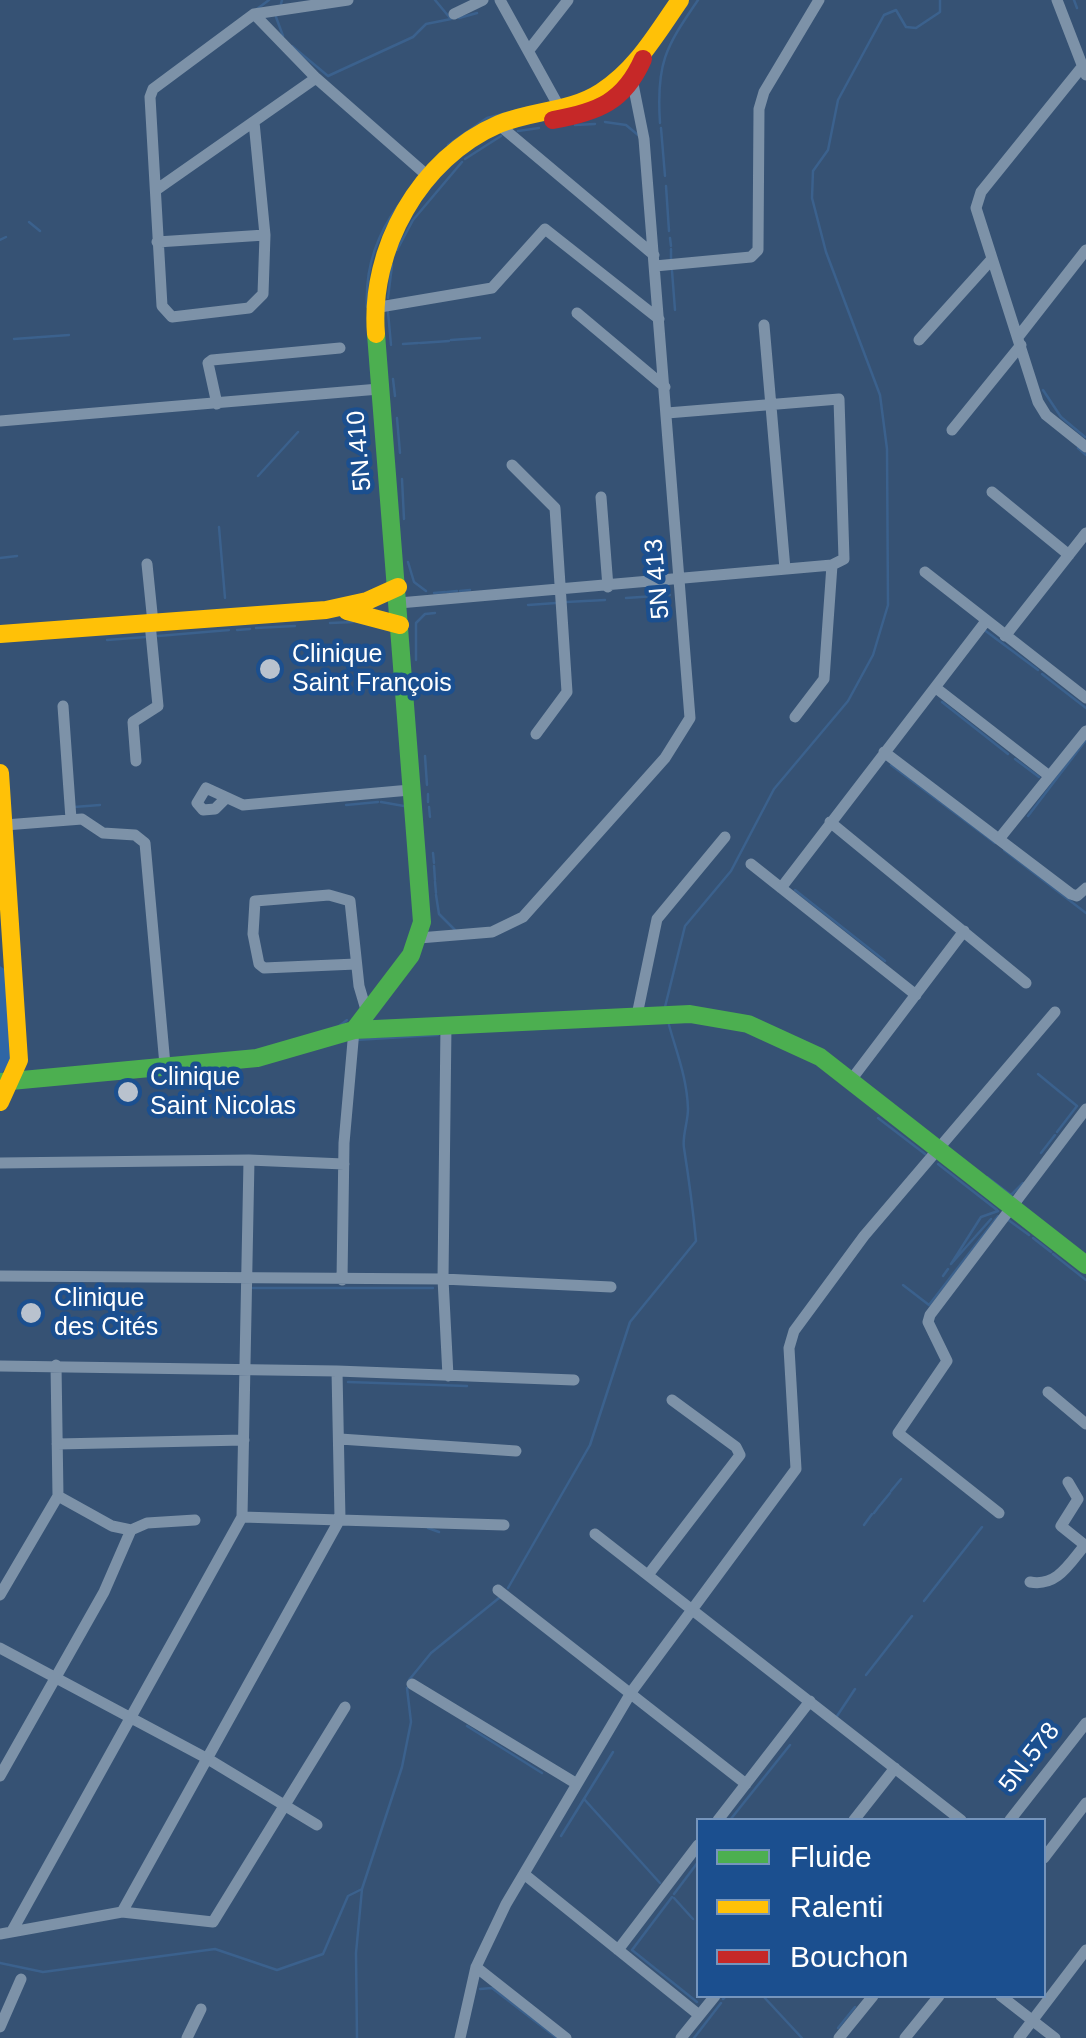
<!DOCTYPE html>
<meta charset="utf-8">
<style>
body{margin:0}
#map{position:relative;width:1086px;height:2038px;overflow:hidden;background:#365274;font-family:Arial,sans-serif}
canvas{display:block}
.legend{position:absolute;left:696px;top:1818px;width:350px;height:180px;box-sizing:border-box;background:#1b4f8f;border:2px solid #7695bc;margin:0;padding:12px 18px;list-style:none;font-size:30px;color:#fff}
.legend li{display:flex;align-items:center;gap:20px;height:50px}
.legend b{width:50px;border:2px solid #7695bc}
</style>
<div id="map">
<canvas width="1086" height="2038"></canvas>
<ul class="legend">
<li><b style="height:12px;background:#4caf50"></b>Fluide</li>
<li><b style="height:12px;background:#ffc107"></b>Ralenti</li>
<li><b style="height:12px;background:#c62828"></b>Bouchon</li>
</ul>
</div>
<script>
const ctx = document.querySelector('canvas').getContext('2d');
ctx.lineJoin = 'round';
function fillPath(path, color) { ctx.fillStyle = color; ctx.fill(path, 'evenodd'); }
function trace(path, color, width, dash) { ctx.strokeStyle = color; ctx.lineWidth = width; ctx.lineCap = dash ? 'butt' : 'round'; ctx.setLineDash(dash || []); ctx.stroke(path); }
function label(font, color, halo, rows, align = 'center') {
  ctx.font = font + ' Arial,sans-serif'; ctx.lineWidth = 9; ctx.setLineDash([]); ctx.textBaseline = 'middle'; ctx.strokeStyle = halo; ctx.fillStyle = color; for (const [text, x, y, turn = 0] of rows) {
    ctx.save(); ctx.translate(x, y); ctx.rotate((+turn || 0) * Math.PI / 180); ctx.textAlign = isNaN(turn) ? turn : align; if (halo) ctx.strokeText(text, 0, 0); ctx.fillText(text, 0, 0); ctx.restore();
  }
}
fillPath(new Path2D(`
 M0 966 7 971 14 1059 0 1075Z`), '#2f66a5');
trace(new Path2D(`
 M435 0 450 18
 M1074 0 1077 8
 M281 4 282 0
 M257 9 269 0
 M276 17 283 36
 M459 18 477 13
 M292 46 328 76 413 37 426 24 451 19
 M605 122 626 125 638 135
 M660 123C656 64 665 48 698 0
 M575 125 595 124
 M661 128 665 176
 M518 131 539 128
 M448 145 487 118 530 107
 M465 159 501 136
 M666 186 669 231
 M29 222 40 231
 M670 238 671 246
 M0 240 6 237
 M671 249V259
 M397 250 413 220 462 162
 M672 271 675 310
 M388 298 392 265
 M367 307C365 269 376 236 398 206
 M388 312 391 345
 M14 339 69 335
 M451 340 480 338
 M420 343 449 341
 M403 344 418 343
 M393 379 395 396
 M1043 390 1061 417 1085 437
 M397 418 400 453
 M1078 448 1086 455
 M258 476 298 432
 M402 479 404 519
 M219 527 225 598
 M0 558 17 556
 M408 562 414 582 426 591
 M460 591 470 590
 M447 592 457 591
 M434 593 445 592
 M626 598 670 595
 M566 602 605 600
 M528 605 556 603
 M330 623 353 622
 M256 628 295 626
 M983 629 1038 670
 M237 630 250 629
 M158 636 229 630
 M107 640 146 637
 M416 660V623L425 614 435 613
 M1042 674 1086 708
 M417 675 418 696
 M942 702 1008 754
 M425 756 427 785
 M1015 759 1039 777
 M891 765 995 843
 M428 794V802
 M381 802 404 806
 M346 805 378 802
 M74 807 100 805
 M429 807 430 817
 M1028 816 1086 740
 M1004 850 1086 913
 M433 853 434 863
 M434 866 435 880
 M435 882 436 893
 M795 890 885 961
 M436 895 439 914 455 930
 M665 1007 685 926 731 871 774 789 848 701 873 655 888 605 887 449 880 395 826 252 812 198 813 171 828 150 838 100 884 15 896 10 906 27 916 28 940 12V0
 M339 1026 347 1020
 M356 1040 438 1035
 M1038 1074 1077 1106 1057 1132
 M878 1118 925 1154
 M1041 1153 1055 1135
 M938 1164 997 1210
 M987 1177 1011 1195 1023 1183
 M991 1219 951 1264 981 1217 998 1211
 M1007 1219 1029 1235
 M1033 1238 1051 1252
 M1053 1254 1086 1280
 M943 1276 948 1269
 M903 1285 929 1305 998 1216
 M253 1288H433
 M348 1382 467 1386
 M891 1491 901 1479
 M881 1504 890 1493
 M874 1513 880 1505
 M864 1525 872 1514
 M428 1528 439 1532
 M508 1588 590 1445 630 1322 696 1241C693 1209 689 1180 684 1148 682 1136 688 1122 688 1109 687 1078 677 1054 669 1025
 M924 1601 982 1527
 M866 1675 912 1616
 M409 1680 431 1653 499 1598
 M837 1716 855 1689
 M467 1726 542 1773
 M584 1799 660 1883
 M730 1820 790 1745
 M561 1836 613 1752
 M674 1894 698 1862
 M672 1897 632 1950 697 2002
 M674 1898 693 1919
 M697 1923 698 1925
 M0 1963 43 1972 215 1949 277 1970 323 1954 348 1896 362 1889
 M480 1989 492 1988 557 2038
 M763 1996 802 2038
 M723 1999 726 1996
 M838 2028 855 2007
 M357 2038 356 1953 362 1889 402 1767 411 1722 407 1688
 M694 2038 721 2003`), '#3b618d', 2.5);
trace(new Path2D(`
 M500 0 563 114
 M1057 0 1086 75
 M254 14 316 78 430 178
 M454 14 483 0
 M529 50 568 0
 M1082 67 981 192 976 208 1038 402 1046 415 1086 447
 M254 122 265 235 263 294 249 308 172 317 162 306 150 97 153 89 254 14 348 0
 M498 124 654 255
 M156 190 316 78
 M157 242 265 235
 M655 266 751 257 758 250 759 109 764 92 819 0
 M374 308 492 288 545 229 659 319
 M577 313 665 387
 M764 325 785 569
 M1018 337 1086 250
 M919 340 992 259
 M217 404 208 363 212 360 340 348
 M0 421 379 389
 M952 430 1021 345
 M512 465 555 508 567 692 536 734
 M992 492 1069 555
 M601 497 608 587
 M147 564 153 623
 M925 572 1086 698
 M399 603 832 565 844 559 839 399 667 413
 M1005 636 1086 533
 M936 688 1048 775
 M63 706 71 819
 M795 717 824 679 832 565
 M884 752 1071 894 1077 896 1086 888
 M136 761 133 722 158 706 150 623
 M226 798 215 809 203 810 197 803 206 788 243 805 410 790
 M830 822 1026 983
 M5 825 82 819 103 833 135 835 145 843 165 1065
 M999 839 1086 731
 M751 864 916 995
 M781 888 986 621
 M419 938 492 932 523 917 665 758 690 718 644 139 632 79
 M356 964 264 968 259 964 253 934 255 901 329 895 350 901 359 986 367 1013
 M637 1015 657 919 725 837
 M446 1025 443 1279 448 1376
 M851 1080 964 931
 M249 1160 344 1164
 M0 1163 249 1160 242 1517 12 1931
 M0 1276 443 1279 611 1287
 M342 1280 344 1143 354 1030
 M0 1366 337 1371 574 1380
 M1048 1392 1086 1424
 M340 1439 516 1451
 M57 1444 244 1440
 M1068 1482 1078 1499 1061 1526 1086 1546
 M58 1496 112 1526 131 1530 147 1523 195 1520
 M999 1513 898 1433 947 1361 928 1322 930 1315 1086 1109
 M242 1517 504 1525
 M595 1534 961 1820
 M648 1575 740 1455 736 1447 672 1400
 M1030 1582C1057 1587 1069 1564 1085 1545
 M498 1590 746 1784
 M0 1595 58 1496 56 1365
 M0 1648 208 1759 317 1825
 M412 1684 577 1784
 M0 1776 104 1592 131 1530
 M718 1820 810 1701
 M854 1820 895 1768
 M1010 1820 1086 1723
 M1044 1858 1086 1803
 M524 1874 699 2015
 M122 1912 340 1519 337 1371
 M0 1934 122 1912 213 1922 345 1707
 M618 1950 698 1845
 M476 1967 566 2038
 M1001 1996 1055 2038
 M0 2027 21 1979
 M187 2038 201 2009
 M460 2038 476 1967 506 1904 632 1691 796 1469 789 1348 794 1331 864 1236 1055 1012
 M681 2038 715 1996
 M839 2038 873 1996
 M905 2038 939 1996
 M1019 2038 1086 1950`), '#7d92a8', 11);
trace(new Path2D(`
 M354 1030 411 955 422 922 376 334
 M0 1082 257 1058 354 1030 690 1014 748 1024 820 1057 1086 1265`), '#4caf50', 18);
trace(new Path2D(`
 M376 334C369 249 420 158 499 124 533 110 570 112 601 92 636 70 657 33 680 0
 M347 611 400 625
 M0 634 326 610 367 601 398 587
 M0 773 19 1060 0 1102`), '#ffc107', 18);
trace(new Path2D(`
 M553 120C598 112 624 102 643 59`), '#c62828', 18);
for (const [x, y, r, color] of [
 [270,669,12,"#b9c2ce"],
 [128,1092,12,"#b9c2ce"],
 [31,1313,12,"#b9c2ce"]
]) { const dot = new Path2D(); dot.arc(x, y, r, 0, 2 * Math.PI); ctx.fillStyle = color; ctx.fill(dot); trace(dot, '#1b4f8f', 4); }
label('25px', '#fff', '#1b4f8f', [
 ["5N.410",360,451,-95],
 ["5N 413",658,579,-95],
 ["5N.578",1030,1758,-52]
]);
label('25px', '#fff', '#1b4f8f', [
 ["Clinique",292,655],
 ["Saint François",292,684],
 ["Clinique",150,1078],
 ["Saint Nicolas",150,1107],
 ["Clinique",54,1299],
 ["des Cités",54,1328]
], 'left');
</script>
